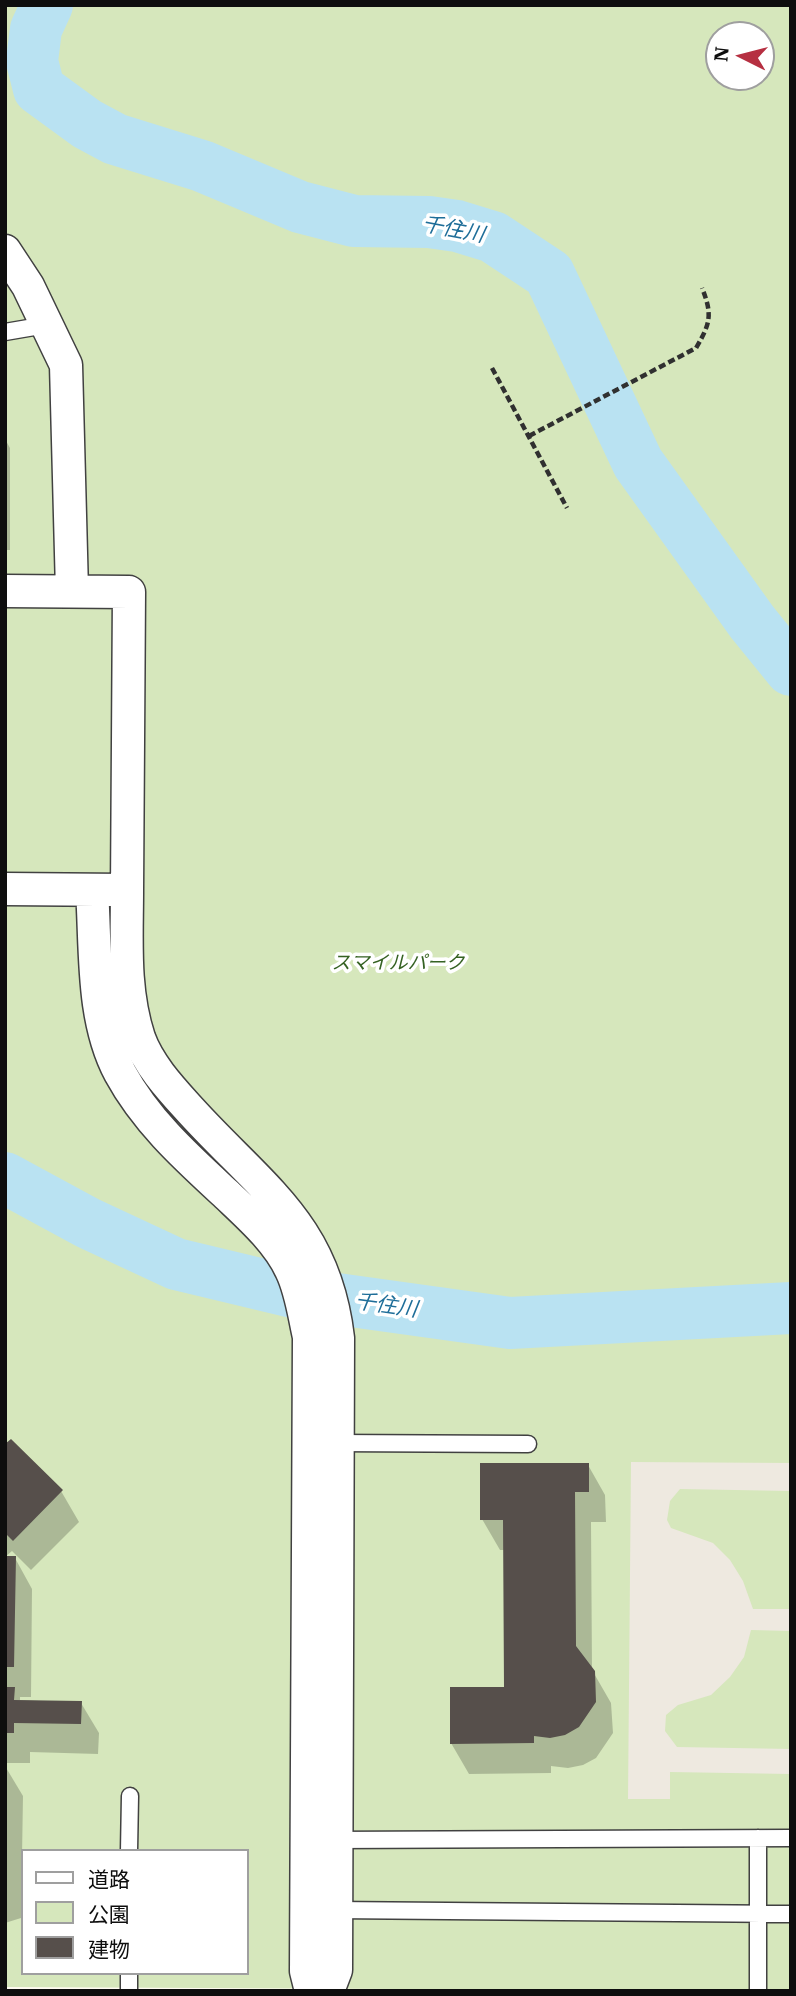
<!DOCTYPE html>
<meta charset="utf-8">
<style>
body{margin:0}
#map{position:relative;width:796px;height:1996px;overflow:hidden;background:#fefaf1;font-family:"IBM Plex Serif","Noto Sans JP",serif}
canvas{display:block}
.frame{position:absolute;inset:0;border:7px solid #0e0e0e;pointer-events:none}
.legend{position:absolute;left:21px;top:1849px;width:228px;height:126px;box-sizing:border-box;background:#fff;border:2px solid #9f9f9f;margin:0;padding:9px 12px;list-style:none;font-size:21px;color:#0e0e0e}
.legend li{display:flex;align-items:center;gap:14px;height:35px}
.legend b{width:35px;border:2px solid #9f9f9f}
.north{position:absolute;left:705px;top:21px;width:70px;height:70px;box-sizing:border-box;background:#fff;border:2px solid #9f9f9f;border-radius:50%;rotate:276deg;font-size:19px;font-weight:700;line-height:28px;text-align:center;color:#0e0e0e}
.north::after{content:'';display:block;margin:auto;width:24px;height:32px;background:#b62f41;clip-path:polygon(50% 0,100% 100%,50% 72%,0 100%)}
</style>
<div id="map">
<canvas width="796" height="1996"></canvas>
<div class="frame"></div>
<ul class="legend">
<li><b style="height:9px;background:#fff"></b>道路</li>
<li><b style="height:19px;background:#d6e7bc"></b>公園</li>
<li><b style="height:19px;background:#564f4b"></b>建物</li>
</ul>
<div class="north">N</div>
</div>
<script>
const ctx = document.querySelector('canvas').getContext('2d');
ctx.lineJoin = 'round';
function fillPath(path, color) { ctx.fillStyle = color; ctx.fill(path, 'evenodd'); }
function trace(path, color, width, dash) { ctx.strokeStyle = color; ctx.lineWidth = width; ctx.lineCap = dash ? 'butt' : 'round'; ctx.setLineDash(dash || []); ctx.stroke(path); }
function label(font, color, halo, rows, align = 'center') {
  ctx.font = font + ' "IBM Plex Serif","Noto Sans JP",serif'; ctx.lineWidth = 7; ctx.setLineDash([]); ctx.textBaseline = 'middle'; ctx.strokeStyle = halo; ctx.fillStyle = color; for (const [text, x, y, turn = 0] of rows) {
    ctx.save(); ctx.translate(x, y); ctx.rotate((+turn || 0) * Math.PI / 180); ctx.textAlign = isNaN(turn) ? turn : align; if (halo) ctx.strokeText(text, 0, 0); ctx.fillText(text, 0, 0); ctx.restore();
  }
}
fillPath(new Path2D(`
 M5 5H791V1991L5 1987ZM719 35H761V77H719ZM23 1851H247V1973H23Z`), '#d6e7bc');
fillPath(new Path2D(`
 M631 1462 791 1463V1491L680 1489 670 1501 667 1520 671 1528 713 1543 730 1560 743 1581 753 1609H791V1631L751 1630 744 1657 730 1677 711 1695 678 1705 666 1715 665 1731 677 1747 791 1749V1774L670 1772V1799H628Z`), '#eee9e0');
fillPath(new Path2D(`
 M5 439 10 448V550H5Z
 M5 1447 61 1491 79 1522 31 1570 12 1551 5 1557Z
 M588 1465 605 1495 606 1522H591L592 1670 611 1703 613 1733 596 1758 583 1765 568 1768 551 1766V1773L469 1774 451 1743 506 1689 505 1550H500L482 1519Z
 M5 1558H15L32 1589 31 1697H20V1700L81 1703 99 1733 98 1754 30 1752V1763H5Z
 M5 1766 23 1796 21 1918 5 1923Z`), '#0003');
trace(new Path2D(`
 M47 5 36 29 32 61 39 89 87 124 115 139 202 166 300 207 354 221 429 222 457 226 493 237 549 274 638 463 752 622 791 670
 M5 1178 88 1223 176 1264 301 1294 510 1323 791 1308`), '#b9e2f2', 52);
fillPath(new Path2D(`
 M11 1439 63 1490 13 1541 5 1533V1444Z
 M480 1463H589V1492H575L576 1646 595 1671 596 1702 579 1727 565 1735 550 1738 534 1736V1743L450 1744V1687H504L503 1520H480Z
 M5 1556H16L14 1667H5Z
 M5 1687H15L14 1700 82 1701 81 1724 14 1723V1733H5Z`), '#564f4b');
const service = new Path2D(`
 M5 332 46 325
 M332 1443 528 1444
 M758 1838V1991
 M331 1840 791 1838
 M129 1851 130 1796
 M333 1910 791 1914
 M129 1973V1991`);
const minor = new Path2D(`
 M5 251 28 286 66 365 72 591
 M5 591 129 592 127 890 5 889
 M92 890C96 949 91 1019 120 1073 146 1121 186 1157 225 1193 248 1215 277 1240 291 1270 301 1290 304 1315 309 1337L306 1971 311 1991
 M127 890C127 940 123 989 139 1038 149 1066 172 1090 191 1111 262 1189 325 1225 338 1338L336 1970 328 1991`);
trace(service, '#414141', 19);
trace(minor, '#414141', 35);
trace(new Path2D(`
 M492 368 567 508
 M529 436 696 348C710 324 713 315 702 288`), '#303030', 4.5, [7, 3.5]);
trace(service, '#fff', 16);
trace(minor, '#fff', 32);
label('italic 19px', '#356223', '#fff', [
 ["スマイルパーク",398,964]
]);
label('italic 21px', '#1f6e99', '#fff', [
 ["千住川",453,230,11],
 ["千住川",386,1306,8]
]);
</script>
